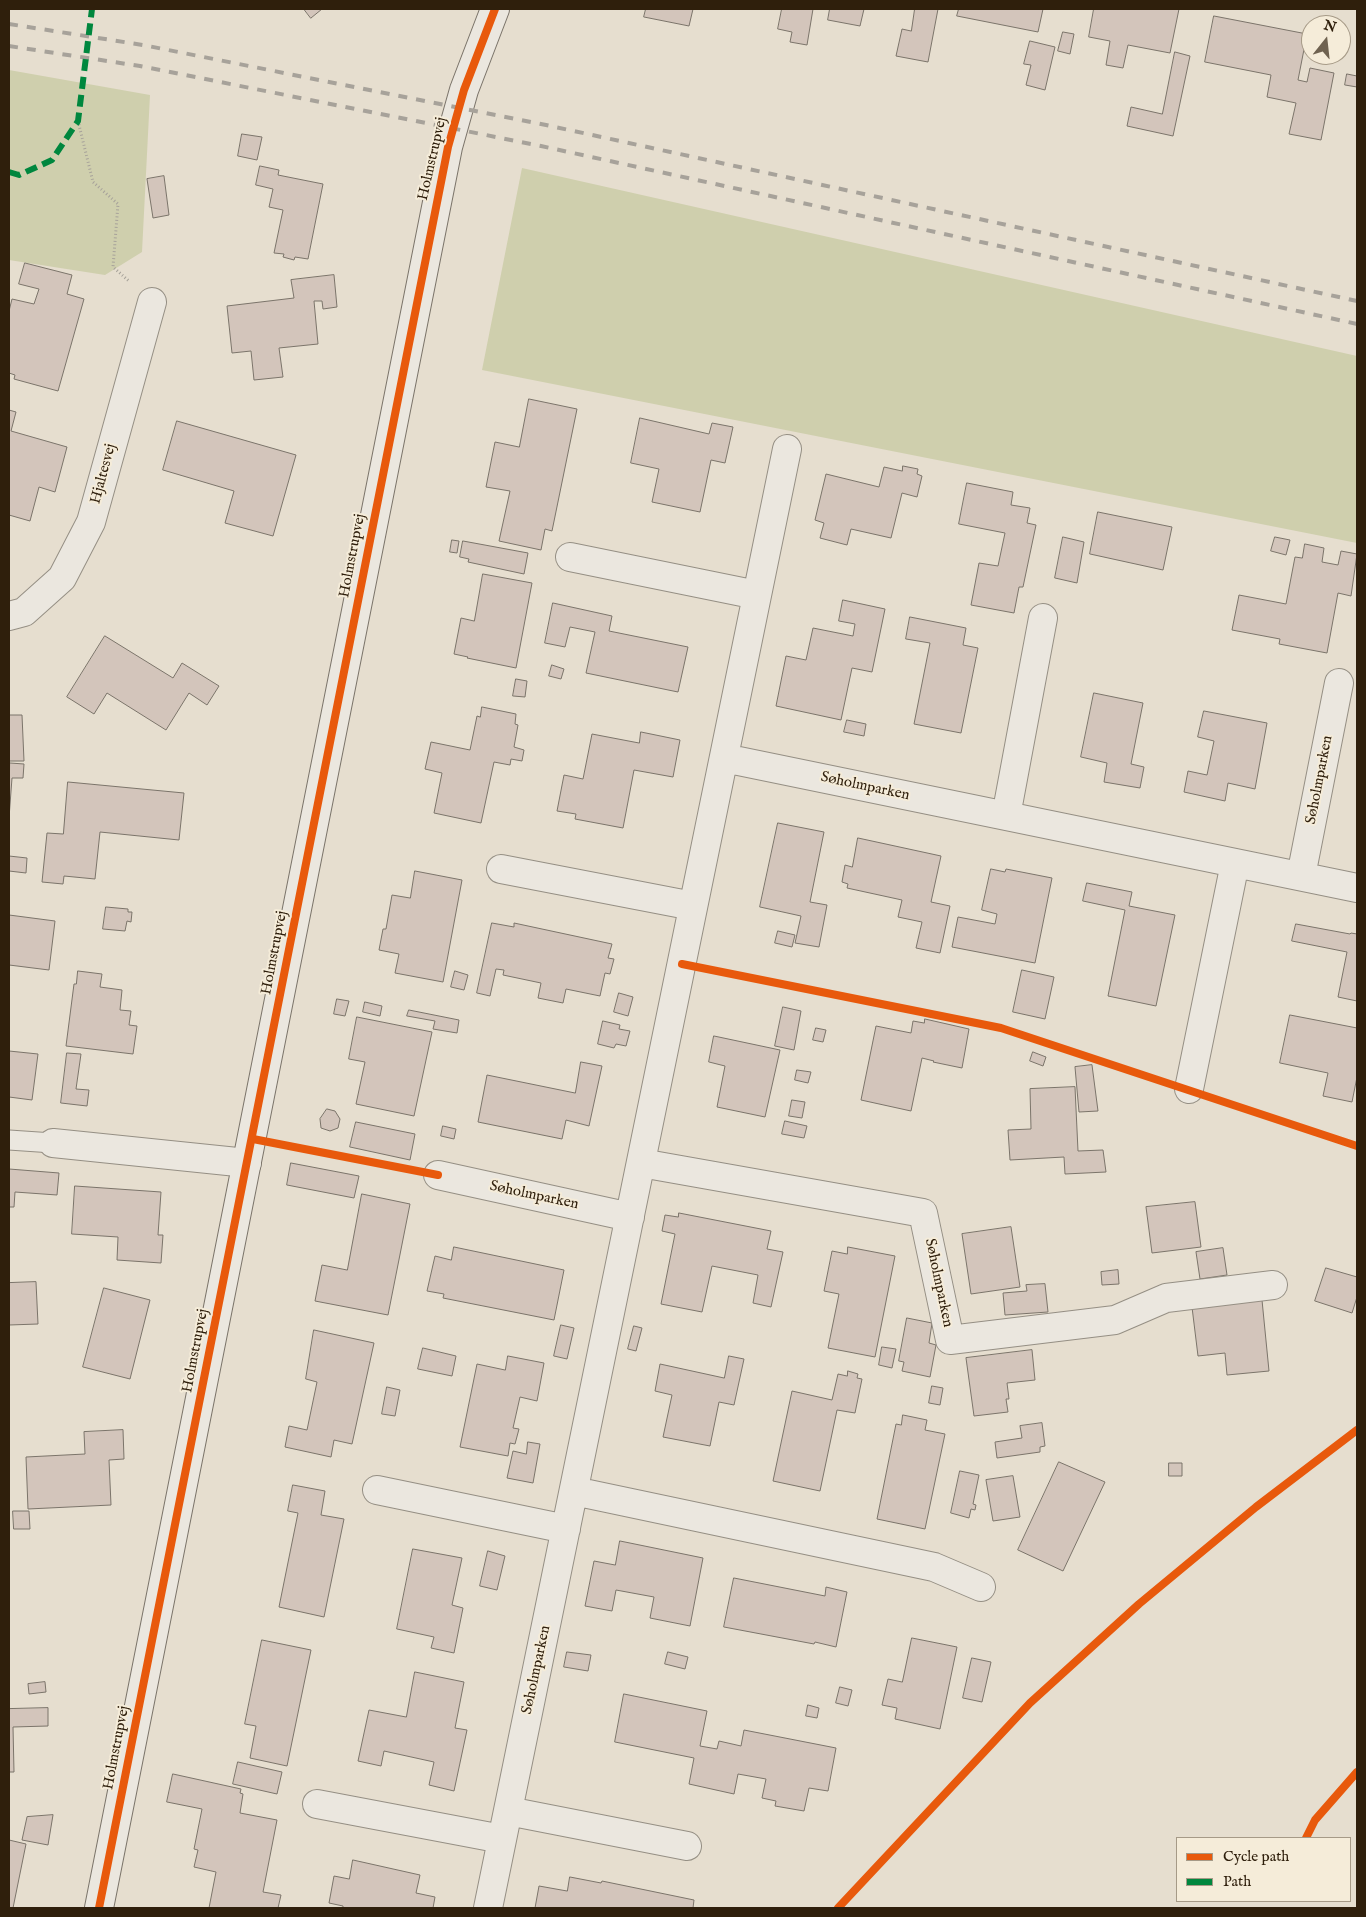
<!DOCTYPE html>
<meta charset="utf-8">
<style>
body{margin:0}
#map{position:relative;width:1366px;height:1917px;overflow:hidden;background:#e6decf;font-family:"IM FELL English",serif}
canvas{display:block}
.frame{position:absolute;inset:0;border:10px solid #2f1f0c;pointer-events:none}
.legend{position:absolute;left:1176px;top:1837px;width:175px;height:65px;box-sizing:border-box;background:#f5ecd9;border:1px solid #a69a87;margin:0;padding:6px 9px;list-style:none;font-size:15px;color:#2f1f0c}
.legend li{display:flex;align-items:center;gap:10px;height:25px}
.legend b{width:25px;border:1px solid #a69a87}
.north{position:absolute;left:1301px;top:15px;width:50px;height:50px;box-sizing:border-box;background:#f5ecd9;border:1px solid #a69a87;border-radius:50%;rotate:16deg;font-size:14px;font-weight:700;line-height:20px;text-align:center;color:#2f1f0c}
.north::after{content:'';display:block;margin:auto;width:18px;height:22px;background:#6f6250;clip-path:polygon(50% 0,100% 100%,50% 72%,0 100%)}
</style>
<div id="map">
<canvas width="1366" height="1917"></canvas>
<div class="frame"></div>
<ul class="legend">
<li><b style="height:6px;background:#e8590c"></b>Cycle path</li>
<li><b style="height:6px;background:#00873e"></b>Path</li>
</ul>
<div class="north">N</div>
</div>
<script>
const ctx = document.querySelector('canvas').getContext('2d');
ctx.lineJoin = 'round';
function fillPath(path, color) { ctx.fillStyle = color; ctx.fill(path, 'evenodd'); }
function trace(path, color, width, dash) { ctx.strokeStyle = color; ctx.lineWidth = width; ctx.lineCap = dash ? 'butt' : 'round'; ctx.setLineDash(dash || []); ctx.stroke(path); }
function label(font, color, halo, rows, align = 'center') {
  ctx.font = font + ' "IM FELL English",serif'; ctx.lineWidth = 4; ctx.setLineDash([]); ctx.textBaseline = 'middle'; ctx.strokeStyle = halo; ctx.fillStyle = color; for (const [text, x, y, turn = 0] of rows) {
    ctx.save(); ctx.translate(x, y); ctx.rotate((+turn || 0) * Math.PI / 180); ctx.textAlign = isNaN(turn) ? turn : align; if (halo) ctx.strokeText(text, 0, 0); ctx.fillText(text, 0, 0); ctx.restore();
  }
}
fillPath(new Path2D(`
 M9 70 150 95 142 252 105 275 9 260Z
 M522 168 1357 356V543L482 370Z`), '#cfcfad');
const building = new Path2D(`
 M304 9H322L311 18Z
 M646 9H693L689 26 644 17Z
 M782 9H813L807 45 790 42 792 32 778 29Z
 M830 9H864L860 26 828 20Z
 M915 9H938L928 62 896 56 902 29 911 31Z
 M959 9H1043L1038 32 957 16Z
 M1094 9H1179L1170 53 1128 45 1123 68 1106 65 1110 41 1089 37Z
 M1214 16 1307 34 1298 80 1307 82 1310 68 1334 73 1321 140 1289 134 1296 103 1267 97 1271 75 1205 62Z
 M1063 32 1074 34 1070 54 1058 51Z
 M1030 41 1055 47 1045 90 1026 85 1031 65 1024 64Z
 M1175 52 1190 56 1173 136 1127 126 1131 107 1162 114Z
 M1347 74 1357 76V87L1345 85Z
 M242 134 262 137 257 160 238 156Z
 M260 166 279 170 278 175 323 184 308 259 295 257 294 260 283 257 284 254 274 253 283 210 269 207 273 189 256 185Z
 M164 176 169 215 153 218 147 179Z
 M25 263 72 275 67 294 84 299 58 391 14 379 15 375 9 373V311L12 299 34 304 39 289 19 284Z
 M334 275 337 307 323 309 322 301H314L318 344 279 348 283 377 254 380 251 351 232 353 227 306 294 298 291 280Z
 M529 399 577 409 552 531 545 529 541 550 499 541 510 491 486 487 495 442 519 447Z
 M9 410 16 412 11 431 67 447 55 492 39 487 30 521 9 515Z
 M640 418 709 434 712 423 733 427 725 463 711 460 700 512 652 502 659 469 631 463Z
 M177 421 296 455 273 536 225 523 234 491 163 470Z
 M903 466 918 469 917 474 922 476 917 497 902 493 891 538 851 529 847 545 820 538 824 523 815 520 826 474 879 487 884 467 902 471Z
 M967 483 1013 492 1011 505 1030 508 1027 523 1036 525 1023 587H1019L1014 613 971 605 979 563 998 566 1005 533 959 524Z
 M1098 512 1172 527 1163 570 1090 554Z
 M1063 537 1084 542 1077 583 1055 578Z
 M1275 537 1290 540 1286 555 1271 551Z
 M452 540 459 541 457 553 450 552Z
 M463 541 528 553 524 574 468 562 469 559 460 557Z
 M1305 544 1324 548 1322 562 1338 565 1341 551 1357 554 1351 596 1338 593 1327 653 1279 644 1280 639 1232 630 1239 595 1286 604 1295 557 1302 558Z
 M483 574 532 583 516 668 467 658 468 657 454 654 461 618 474 621Z
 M843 600 885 609 872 672 852 668 841 720 776 706 786 656 806 660 813 628 853 636 855 624 839 621Z
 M553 603 612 616 609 631 688 647 678 692 586 673 595 632 570 627 565 647 545 643Z
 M910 617 966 628 963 645 978 648 961 733 914 724 930 643 906 639Z
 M105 636 173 678 182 663 219 686 207 705 189 693 166 730 107 693 94 714 67 697Z
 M552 665 564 669 561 679 549 676Z
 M516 679 527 681 525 697 513 696Z
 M1094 693 1143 703 1131 764 1144 767 1140 788 1104 782 1107 763 1081 757Z
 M482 707 516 714 515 724 518 725 514 747 524 750 522 761 511 759 510 765 494 762 481 823 434 813 442 773 425 769 431 742 470 750 477 716 480 717Z
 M1204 711 1267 723 1255 789 1228 783 1225 801 1184 792 1188 771 1207 775 1214 741 1198 737Z
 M9 715H22L24 761H9Z
 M847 720 866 724 864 736 844 732Z
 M641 732 680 740 673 777 634 770 623 828 575 819 576 814 557 811 564 775 583 779 592 734 639 743Z
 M10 763 24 764 23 778H12L9 818Z
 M68 782 184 793 179 840 100 832 95 879 64 876 63 884 42 882 47 833 63 834Z
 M778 823 824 832 810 902 827 905 819 947 795 943 801 916 760 907Z
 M858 838 941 856 931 902 950 906 940 953 916 948 922 922 898 917 902 900 847 888 848 884 842 882 845 865 852 867Z
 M9 856 27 858 26 873 9 871Z
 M991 869 1005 872 1006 869 1052 878 1035 963 952 947 958 917 995 924 997 914 982 910Z
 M415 871 462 880 443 982 395 973 399 954 379 950 383 929H386L392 895 410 898Z
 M1087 883 1132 892 1129 906 1175 915 1156 1006 1108 996 1125 910 1083 901Z
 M106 907 128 909V912H132L131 922 127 921 125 931 103 929Z
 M9 915 55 921 49 970 9 965Z
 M492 923 514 927V923L612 944 608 958 614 959 610 974 605 973 600 996 566 989 563 1003 538 998 541 983 503 975 504 970 496 969 490 996 477 993Z
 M1296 924 1350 934 1351 933 1357 934V1001L1338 997 1347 952 1292 941Z
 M778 931 795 935 792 947 775 943Z
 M1022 970 1054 977 1045 1019 1013 1012Z
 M78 971 102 974 100 987 122 990 120 1010 131 1011 129 1025 137 1026 133 1054 66 1046 74 984H76Z
 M455 971 468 975 464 990 451 987Z
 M619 993 633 997 628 1016 614 1012Z
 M337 999 349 1001 345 1016 334 1014Z
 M365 1002 382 1006 380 1016 363 1012Z
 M783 1007 801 1011 794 1050 775 1046Z
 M409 1010 459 1020 457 1033 433 1029 435 1021 407 1016Z
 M1290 1015 1357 1028V1077L1352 1102 1323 1096 1328 1073 1280 1063Z
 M357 1017 432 1032 414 1116 356 1104 365 1062 349 1059Z
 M925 1019 969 1029 962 1068 933 1062 934 1061 922 1058 911 1111 861 1100 876 1026 911 1033 913 1021 924 1023Z
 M603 1021 620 1025 619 1029 630 1031 626 1046 616 1044 614 1048 598 1044Z
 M816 1028 826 1030 823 1042 813 1040Z
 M714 1036 780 1050 765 1117 717 1107 725 1066 709 1062Z
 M9 1051 38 1054 32 1100 9 1097Z
 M1033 1052 1046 1057 1043 1066 1030 1061Z
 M67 1053 81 1054 76 1089 89 1090 87 1106 61 1103Z
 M581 1062 602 1066 589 1126 566 1120 562 1139 478 1122 487 1075 575 1093Z
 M1092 1065 1098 1111 1079 1112 1075 1067Z
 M797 1070 811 1072 808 1083 795 1080Z
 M1075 1087 1078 1151 1103 1150 1106 1172 1065 1174 1064 1157 1010 1160 1008 1130 1031 1129 1030 1089Z
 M792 1100 805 1102 802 1118 789 1116Z
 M327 1109 335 1111 340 1119 338 1128 330 1131 321 1128 320 1119Z
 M785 1121 807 1126 804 1138 782 1134Z
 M356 1122 415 1134 410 1160 350 1147Z
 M443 1126 456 1129 454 1139 441 1136Z
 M291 1163 359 1176 354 1198 287 1185Z
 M9 1169 59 1173 57 1195 15 1192 14 1207H9Z
 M75 1186 161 1192 158 1235H163L161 1263 117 1260 118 1237 72 1234Z
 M362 1194 410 1204 388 1315 315 1301 322 1265 347 1270Z
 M1195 1202 1201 1247 1152 1253 1146 1207Z
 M679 1213 771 1231 767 1249 783 1252 771 1307 753 1303 758 1275 712 1266 702 1312 661 1304 675 1234 662 1231 665 1215 678 1217Z
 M1011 1227 1020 1287 971 1294 962 1234Z
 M454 1247 564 1270 554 1320 443 1298 444 1294 427 1291 435 1256 451 1260Z
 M848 1247 895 1256 875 1357 828 1348 839 1294 824 1291 832 1251 847 1254Z
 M1223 1248 1227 1275 1200 1279 1196 1252Z
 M1326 1268 1357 1277V1297L1352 1313 1315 1301Z
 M1118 1270 1119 1284 1102 1285 1101 1272Z
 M36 1282 38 1324 9 1325V1283Z
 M1045 1284 1048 1312 1005 1315 1003 1293 1027 1291 1026 1285Z
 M104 1288 150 1300 130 1379 83 1367Z
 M1262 1300 1269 1371 1227 1375 1225 1353 1198 1356 1192 1307Z
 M907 1318 932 1323 929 1343 936 1345 930 1377 902 1371 904 1362 899 1361Z
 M561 1325 574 1328 567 1359 554 1356Z
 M634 1326 642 1328 636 1351 628 1349Z
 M314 1330 374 1343 352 1444 334 1440 331 1457 285 1447 289 1426 307 1430 317 1382 306 1379Z
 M882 1347 896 1349 892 1368 879 1365Z
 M423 1348 456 1356 452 1376 418 1369Z
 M1032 1350 1035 1380 1007 1383 1009 1399H1006L1008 1412 974 1416 966 1358Z
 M508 1356 544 1363 537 1401 520 1397 513 1428 519 1429 515 1444 510 1443 508 1456 460 1447 477 1364 505 1370Z
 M729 1356 744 1359 734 1405 719 1402 710 1446 663 1437 672 1395 655 1391 660 1364 724 1378Z
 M848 1371 858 1374 857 1378 862 1379 855 1413 837 1410 820 1491 773 1481 792 1391 832 1400 838 1374 847 1376Z
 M932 1386 943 1388 940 1405 929 1403Z
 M387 1387 400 1390 395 1416 382 1414Z
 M903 1415 927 1420 925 1430 945 1434 925 1529 877 1519 896 1424 901 1425Z
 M1042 1423 1045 1446 1040 1447V1452L997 1458 995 1442 1022 1438 1020 1426Z
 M123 1430 124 1459 109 1460 111 1505 28 1509 26 1457 85 1454 84 1432Z
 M528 1442 540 1444 533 1483 507 1478 513 1451 526 1454Z
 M1059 1462 1105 1482 1063 1571 1018 1550Z
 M1169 1463H1182V1476H1169Z
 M960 1471 979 1475 973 1504 976 1505 975 1510 971 1509 969 1518 951 1513Z
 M1013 1476 1020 1517 993 1521 986 1480Z
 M293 1485 325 1491 321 1515 344 1519 324 1617 279 1607 298 1513 288 1511Z
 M13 1511H29L30 1529H14Z
 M620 1541 703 1558 690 1626 650 1618 654 1597 616 1590 612 1611 585 1606 594 1561 615 1565Z
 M413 1549 462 1558 452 1605 463 1608 454 1653 431 1648 434 1637 397 1629Z
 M488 1551 505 1556 497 1590 480 1586Z
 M734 1578 825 1596 826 1587 847 1592 836 1647 815 1642 814 1644 724 1627Z
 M912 1638 957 1647 940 1729 895 1719 897 1708 882 1705 888 1679 902 1682Z
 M262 1640 311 1650 287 1766 250 1758 256 1726 245 1724Z
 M567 1652 591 1655 588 1671 564 1667Z
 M668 1652 688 1657 685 1669 665 1664Z
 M972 1658 991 1662 982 1702 963 1698Z
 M415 1672 464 1682 455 1728 467 1730 454 1791 429 1785 434 1762 384 1751 381 1766 358 1761 369 1710 406 1717Z
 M45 1682 46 1692 29 1694 28 1684Z
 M840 1687 852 1690 848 1706 836 1703Z
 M624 1694 707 1711 700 1746 717 1749 719 1741 741 1746 744 1730 836 1748 828 1791 809 1788 804 1811 775 1806 776 1801 762 1798 766 1779 738 1774 734 1794 689 1784 694 1758 615 1742Z
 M808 1705 819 1708 817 1718 806 1716Z
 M48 1708V1726L13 1727 14 1772H9V1709Z
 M238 1762 282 1772 277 1794 233 1784Z
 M173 1774 241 1789 240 1793 243 1794 240 1813 277 1820 263 1892 281 1895 278 1908H209L216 1872 194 1867 198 1850 194 1849 202 1809 167 1802Z
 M53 1815 48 1845 22 1840 27 1817Z
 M9 1840 26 1844 13 1908H9Z
 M353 1860 420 1875 416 1893 435 1897 433 1908H343V1906L329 1903 334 1876 349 1879Z
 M570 1877 601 1883 602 1881 694 1900 693 1908H535L539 1886 567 1891Z`);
fillPath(building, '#d3c5bb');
trace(building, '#7b746a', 1);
const lane = new Path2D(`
 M9 1140 53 1143`);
const street = new Path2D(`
 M570 557 757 595
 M9 616 24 612 62 578 91 522 152 302
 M724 758 1357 888
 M1006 816 1043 618
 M501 869 693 906
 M1301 876 1339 683
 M1189 1089 1235 863
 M53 1143 247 1163
 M641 1163 923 1213 950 1340 1115 1320 1166 1298 1273 1285
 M438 1175 630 1217
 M377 1490 566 1529
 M574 1491 934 1567 981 1587
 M317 1804 502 1839
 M508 1811 687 1846
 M488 1908 787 449`);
const secondary = new Path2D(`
 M99 1908 448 147 464 90 495 9`);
trace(lane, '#958f84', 21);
trace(street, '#958f84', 30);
trace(secondary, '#7b746a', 30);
trace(new Path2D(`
 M78 121 93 182 118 204 113 267 130 282`), '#a7a29a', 3, [1, 2.5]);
trace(lane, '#ebe7df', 19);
trace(street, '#ebe7df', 28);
trace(secondary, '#ebe7df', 28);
trace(new Path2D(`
 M9 24 143 45 546 125 1357 301
 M9 46 140 66 541 146 1357 324`), '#a7a29a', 4, [9, 9]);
trace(new Path2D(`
 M9 172 19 175 52 160 78 121 92 9`), '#00873e', 6, [12, 6]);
trace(new Path2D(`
 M682 964 1001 1028 1357 1146
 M253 1139 438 1175
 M1306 1838 1315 1820 1357 1772
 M99 1908 448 147 464 90 495 9
 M838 1908 1030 1703 1139 1604 1256 1507 1357 1430`), '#e8590c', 8);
label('15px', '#2f1f0c', '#f5ecd9', [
 ["Holmstrupvej",433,159,-77],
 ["Hjaltesvej",104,474,-75],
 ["Holmstrupvej",353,556,-79],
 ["Søholmparken",1320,780,-79],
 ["Søholmparken",865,787,12],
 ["Holmstrupvej",275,953,-79],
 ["Søholmparken",534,1196,12],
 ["Søholmparken",938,1283,78],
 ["Holmstrupvej",196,1351,-79],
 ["Søholmparken",537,1670,-78],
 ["Holmstrupvej",117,1748,-79]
]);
</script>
